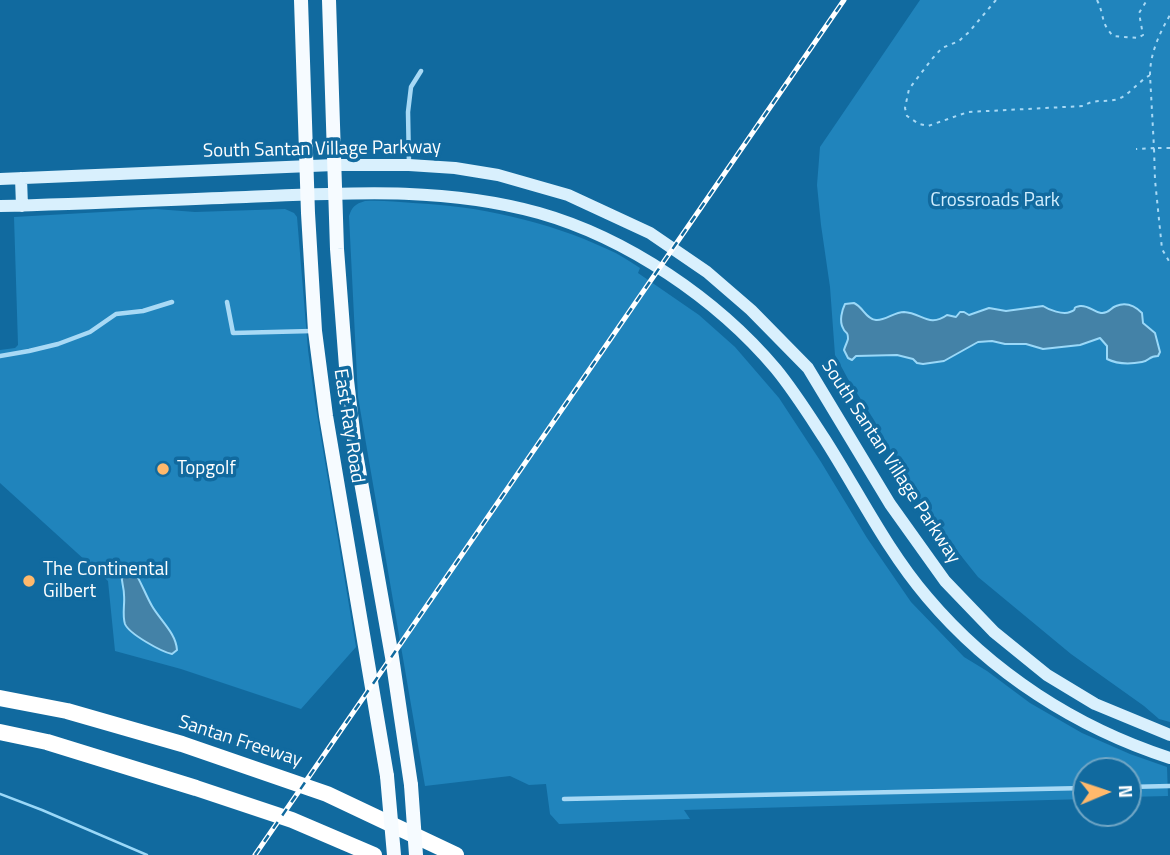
<!DOCTYPE html>
<style>
body{margin:0}
#map{position:relative;width:1170px;height:855px;overflow:hidden;background:#116a9f;font-family:"Titillium Web",sans-serif}
canvas{display:block}
.north{position:absolute;left:1072px;top:757px;width:70px;height:70px;box-sizing:border-box;background:#116a9f;border:2px solid #70a6c5;border-radius:50%;rotate:88deg;font-size:19px;font-weight:700;line-height:28px;text-align:center;color:#fff}
.north::after{content:'';display:block;margin:auto;width:24px;height:32px;background:#ffb96c;clip-path:polygon(50% 0,100% 100%,50% 72%,0 100%)}
</style>
<div id="map">
<canvas width="1170" height="855"></canvas>
<div class="north">N</div>
</div>
<script>
const ctx = document.querySelector('canvas').getContext('2d');
ctx.lineJoin = 'round';
function fillPath(path, color) { ctx.fillStyle = color; ctx.fill(path, 'evenodd'); }
function trace(path, color, width, dash) { ctx.strokeStyle = color; ctx.lineWidth = width; ctx.lineCap = dash ? 'butt' : 'round'; ctx.setLineDash(dash || []); ctx.stroke(path); }
function label(font, color, halo, rows, align = 'center') {
  ctx.font = font + ' "Titillium Web",sans-serif'; ctx.lineWidth = 7; ctx.setLineDash([]); ctx.textBaseline = 'middle'; ctx.strokeStyle = halo; ctx.fillStyle = color; for (const [text, x, y, turn = 0] of rows) {
    ctx.save(); ctx.translate(x, y); ctx.rotate((+turn || 0) * Math.PI / 180); ctx.textAlign = isNaN(turn) ? turn : align; if (halo) ctx.strokeText(text, 0, 0); ctx.fillText(text, 0, 0); ctx.restore();
  }
}
fillPath(new Path2D(`
 M920 0H1170V722L1159 719 1144 706 1071 654 978 577 942 532 906 478 874 420 848 379 835 355 830 287 821 225 817 185 820 147Z
 M365 201C381 200 397 202 413 203 479 206 547 221 607 249 619 254 629 261 640 268L638 273 699 315 735 347 779 398 821 462 867 538 911 602 964 657 987 671 1030 703 1082 733 1130 754 1167 767 1168 796 1128 797V771H1086V799L684 810 690 819 559 824 550 814 546 784 529 785 510 776 425 786 358 397 349 216C352 207 355 204 365 201Z
 M156 209 195 212 285 209 294 213 297 217 308 350 315 402 356 647 301 709 181 669 115 651 108 581 0 483V350L15 348 18 345 14 217Z`), '#2084bc');
const water = new Path2D(`
 M854 303C863 307 866 319 876 320 885 321 894 312 904 312 922 313 929 328 947 315L956 317 960 312H964L969 315 989 308 1006 311 1043 306C1049 310 1063 315 1070 312 1080 309 1069 308 1080 306 1089 305 1093 312 1101 313 1109 314 1110 308 1116 306 1126 302 1135 306 1142 313L1143 323 1155 333 1160 352 1158 356C1148 356 1150 361 1142 362 1131 364 1117 364 1107 359V346L1100 338 1080 345 1043 349 1026 344H1005L992 341 978 342 944 361 923 364 917 363 913 359 897 355 856 356 852 360 848 358 844 350C845 346 847 343 848 339 848 329 846 336 843 328 839 321 842 310 845 304Z
 M127 565H130C140 578 144 592 152 606 160 620 176 633 177 650L172 654C162 652 129 634 125 624 122 615 125 604 124 595 124 585 119 577 123 567Z`);
fillPath(water, '#4482a7');
trace(water, '#9ad8f8', 2);
trace(new Path2D(`
 M0 794 42 810 147 855`), '#9ad8f8', 2.5);
trace(new Path2D(`
 M996 0 969 32 959 41 942 48 932 59 909 89 905 108 907 116 919 124 928 126 968 112 1084 106C1094 98 1106 103 1118 99 1129 95 1138 82 1150 75L1154 148 1136 149
 M1097 0C1105 16 1100 22 1113 36L1138 38 1143 35 1139 13 1147 0
 M1150 75C1150 54 1159 34 1170 15
 M1170 148H1154L1155 180 1162 249 1170 263`), '#a8d9f5', 2, [3.5, 5]);
trace(new Path2D(`
 M409 165 408 112 411 87 421 71
 M227 302 233 333 312 331
 M0 356 29 351 58 344 90 332 116 314 143 311 172 302
 M1128 787 1170 786
 M564 799 1086 788`), '#a8d9f5', 4.5);
trace(new Path2D(`
 M21 178 22 206
 M0 179 334 165H409L455 168 498 175 568 195 650 233 707 272 751 310 808 368 890 504 945 581 994 632 1047 675 1095 704 1170 735
 M0 206C82 204 164 200 246 197 344 193 442 186 539 213 627 238 717 299 776 369 794 391 809 415 824 438 858 491 886 549 927 597 991 673 1077 728 1170 758`), '#d9f0fd', 12);
trace(new Path2D(`
 M301 0 308 213 315 331 326 416 387 776
 M329 0 337 249 347 380 355 448 392 657 411 785`), '#f6fbff', 14);
trace(new Path2D(`
 M0 698 67 711 182 744 327 794 456 855
 M0 732 47 742 196 788 292 820 374 855`), '#fff', 16);
const rail = new Path2D(`
 M255 855 844 0`);
trace(rail, '#fff', 5);
trace(rail, '#116a9f', 2.5, [8]);
trace(new Path2D(`
 M387 776 394 855
 M411 785 416 855`), '#f6fbff', 14);
for (const [x, y, r, color] of [
 [163,469,7,"#ffb96c"],
 [29,581,7,"#ffb96c"]
]) { const dot = new Path2D(); dot.arc(x, y, r, 0, 2 * Math.PI); ctx.fillStyle = color; ctx.fill(dot); trace(dot, '#116a9f', 2.5); }
label('19px', '#fff', '#116a9f', [
 ["South Santan Village Parkway",322,150,-1],
 ["East Ray Road",348,426,81],
 ["South Santan Village Parkway",890,462,57],
 ["Santan Freeway",240,742,18]
]);
label('19px', '#d1eefe', '#116a9f', [
 ["Crossroads Park",995,201]
]);
label('19px', '#fff', '#116a9f', [
 ["Topgolf",177,469],
 ["The Continental",43,570],
 ["Gilbert",43,592]
], 'left');
</script>
